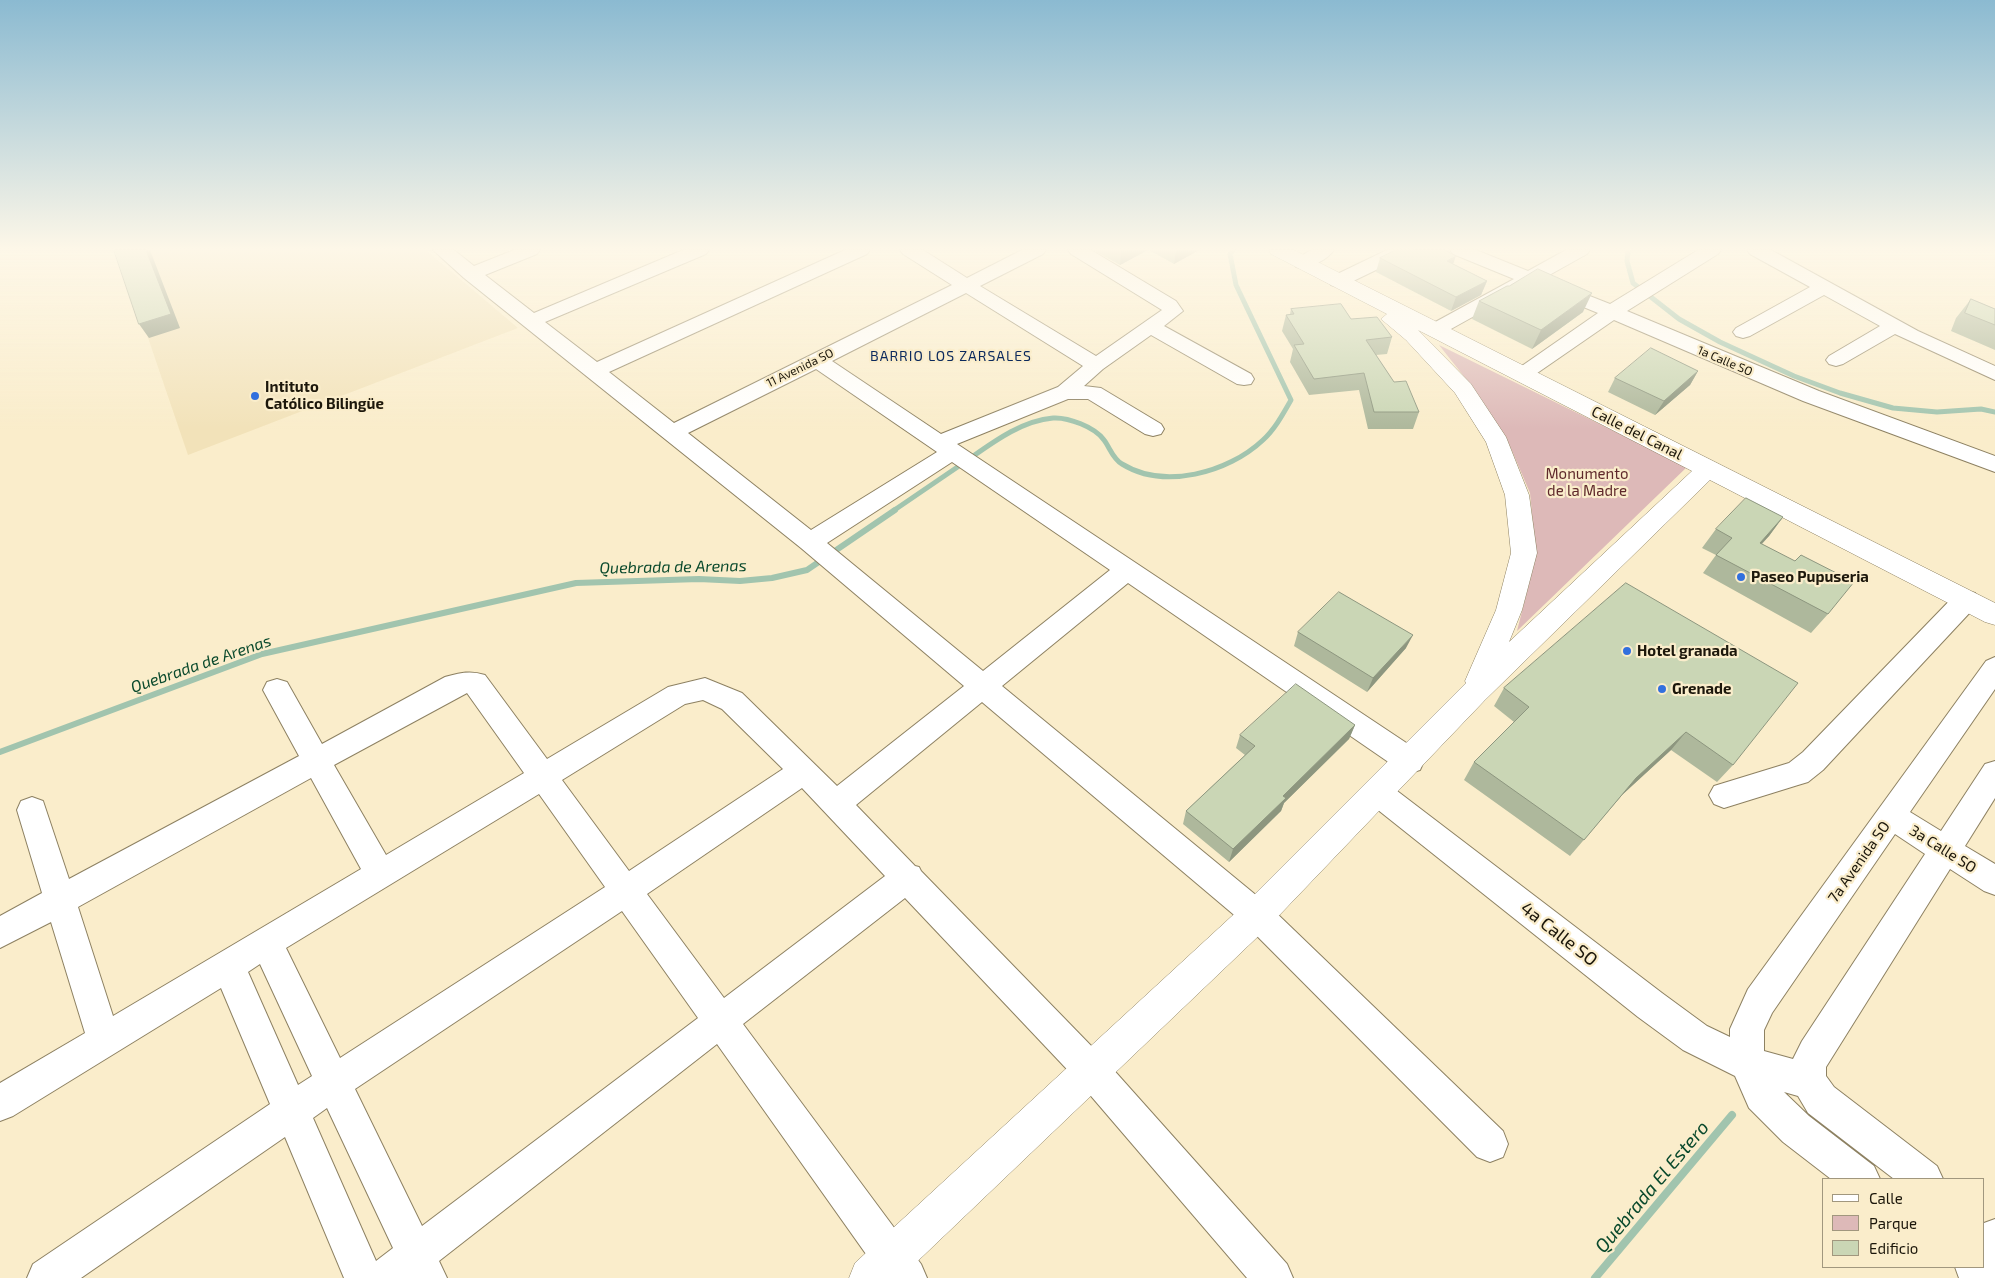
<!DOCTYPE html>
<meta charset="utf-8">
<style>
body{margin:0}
#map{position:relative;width:1995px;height:1278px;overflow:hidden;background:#faedcb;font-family:"Exo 2",sans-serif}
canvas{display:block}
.legend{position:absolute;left:1822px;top:1178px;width:162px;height:90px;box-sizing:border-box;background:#faedcb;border:1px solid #a1977e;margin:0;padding:6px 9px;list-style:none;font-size:15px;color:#1c170b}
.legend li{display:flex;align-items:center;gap:10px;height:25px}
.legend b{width:25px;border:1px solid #a1977e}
</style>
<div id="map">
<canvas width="1995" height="1278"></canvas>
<ul class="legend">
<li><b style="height:6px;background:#fff"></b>Calle</li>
<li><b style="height:14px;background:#ddb9b8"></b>Parque</li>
<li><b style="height:14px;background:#cad6b5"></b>Edificio</li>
</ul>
</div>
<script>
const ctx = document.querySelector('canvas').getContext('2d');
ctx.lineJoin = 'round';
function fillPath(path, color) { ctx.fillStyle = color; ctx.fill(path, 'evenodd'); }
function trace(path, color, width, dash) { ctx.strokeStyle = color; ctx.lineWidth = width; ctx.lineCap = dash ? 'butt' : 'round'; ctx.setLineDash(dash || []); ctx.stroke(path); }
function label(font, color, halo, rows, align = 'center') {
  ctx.font = font + ' "Exo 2",sans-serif'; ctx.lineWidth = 4.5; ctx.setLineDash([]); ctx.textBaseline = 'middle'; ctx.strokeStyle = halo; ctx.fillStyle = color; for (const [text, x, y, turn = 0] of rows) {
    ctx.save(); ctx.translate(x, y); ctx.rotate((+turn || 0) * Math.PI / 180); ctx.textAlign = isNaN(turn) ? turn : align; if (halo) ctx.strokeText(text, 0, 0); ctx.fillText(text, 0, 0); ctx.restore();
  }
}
fillPath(new Path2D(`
 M118 250H426L518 328 188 455Z`), '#f2e2b9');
fillPath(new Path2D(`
 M1439 345 1687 467 1517 631 1536 556 1530 493 1506 437 1470 384Z`), '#ddb9b8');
trace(new Path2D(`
 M1628 250 1627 261 1633 283 1679 319 1720 342 1794 376 1840 393 1893 408 1937 412 1981 409 1995 412
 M893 511C915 496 937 481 959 466 987 447 1018 421 1053 418 1068 417 1095 427 1104 440 1110 448 1113 459 1122 464 1164 490 1228 473 1263 440 1275 429 1283 414 1291 400L1236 285 1230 254 1233 250`), '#a1c4ae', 5);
trace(new Path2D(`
 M0 752 262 654 576 583 699 579 740 581 772 578 807 570 895 510`), '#a1c4ae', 6);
trace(new Path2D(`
 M1595 1278 1732 1115`), '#a1c4ae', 8);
const minor = new Path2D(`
 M433 250H454L474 266 514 250H540L537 254 485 275 534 313 683 250H709L706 254 545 322 597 362 845 250H870L867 254 609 372 674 423 952 285 903 254 900 250H923L967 278 1022 250H1046L1043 254 980 286 1096 356 1162 310 1071 254 1068 250H1091L1176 301 1183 311 1164 326 1251 374 1254 379 1251 384 1244 385 1237 384 1151 335 1103 369 1084 386 1101 388 1161 424 1164 429 1161 434 1153 436 1145 434 1088 399H1068L957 444 1420 752 1424 761 1420 770 1410 773 1400 770 1128 583 1002 686 1268 905 1503 1131 1508 1144 1503 1157 1490 1162 1477 1157 1246 925 982 702 856 805 915 866 919 867 921 871 1103 1058 1287 1264 1293 1278H1247L1079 1082 905 898 743 1024 921 1264 927 1278H883L717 1044 439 1261 447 1278H344L285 1137 81 1278H27L33 1264 270 1104 221 988 13 1116 0 1121V1083L85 1033 51 922 0 948V916L42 893 17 810 21 801 32 797 43 801 69 879 299 756 263 690 267 682 277 679 287 682 322 744 445 677C460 673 470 670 485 675L547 759 668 687 705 678 742 693 837 786 964 686 801 548 464 278ZM966 293 1083 366 1058 387 941 434 832 361ZM816 369 937 452 811 530 688 433ZM952 462 1110 570 983 671 827 543ZM467 693 524 773 386 855 334 765ZM703 700 722 709 783 769 629 871 562 780 685 704ZM311 778 361 869 113 1016 78 907ZM802 788 885 876 724 998 647 894ZM539 794 605 887 340 1058 286 948ZM622 911 698 1018 422 1226 355 1089ZM260 964 312 1076 298 1085 248 972ZM327 1108 393 1248 376 1261 313 1118Z
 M1311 250H1334C1327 260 1308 270 1296 267L1294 263 1296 259Z
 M1387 250H1412L1409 254 1345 285 1338 287 1331 285 1329 281 1331 277Z
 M1450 250H1476L1528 271 1566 250H1590L1587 254 1544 278 1610 304 1698 250H1721L1718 254 1627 311 1819 391 1995 456V472L1803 401 1614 320 1530 378 1523 380 1516 378 1513 374 1516 370 1598 313 1530 285 1442 334 1435 336 1428 334 1425 330 1428 326 1514 279 1453 254Z
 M1747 250H1771L1918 331 1995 366V380L1895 334 1843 364 1836 366 1829 364 1826 360 1829 356 1880 326 1824 295 1750 336 1743 338 1736 336 1733 332 1736 328 1810 287 1750 254Z
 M1966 591 1975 593 1979 600 1975 607 1823 770 1808 782 1798 785 1724 808 1714 804 1709 795 1714 786 1789 763 1803 752 1957 593Z
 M1995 657V689L1910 812 1941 831 1985 764 1995 761V798L1965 846 1995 864V895L1984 891 1950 869 1826 1067V1076L1834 1087 1937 1166 1943 1179H1894L1808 1113 1798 1096 1784 1092 1809 1116 1874 1166 1880 1179H1831L1783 1142 1749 1108 1735 1076 1683 1050 1638 1017 1368 802 1363 793 1368 784 1378 780 1388 784 1662 993 1707 1026 1730 1037V1029L1748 989 1986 661ZM1895 834 1925 854 1802 1041 1793 1059 1764 1051V1030L1772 1013Z
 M1995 1219V1278H1959L1955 1267H1984V1223Z`);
const highway = new Path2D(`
 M1269 250H1294L1995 603V625L1985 622 1710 480 1485 700 1269 926 900 1278H849L855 1263 1245 904 1466 683 1465 681 1496 610 1511 553 1505 495 1486 442 1455 393 1406 340 1381 319 1387 314 1271 254ZM1418 330 1692 471 1509 642 1522 610 1537 553 1529 495 1506 437 1471 384Z`);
trace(minor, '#8d8162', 2);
trace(highway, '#8d8162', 1);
fillPath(minor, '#fff');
fillPath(highway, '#fff');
fillPath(new Path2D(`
 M1093 250H1148L1120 265Z
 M1149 250H1199L1174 264Z
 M1380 258 1453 264 1487 281 1481 295 1451 311 1376 272Z
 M1971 299 1995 309V350L1951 331 1956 318Z
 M1479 301 1583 312 1532 349 1472 319Z
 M1291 309 1351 319 1392 337 1387 354 1376 355 1394 382 1419 412 1413 429H1368L1359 390 1309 395 1290 362 1293 349 1282 331 1286 315 1290 314Z
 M1698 371 1690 385 1655 415 1608 392 1615 378Z
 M1783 517 1769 536 1762 544 1828 614 1811 633 1703 573 1716 555 1702 548 1716 529Z
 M1626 583 1733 765 1717 782 1671 750 1622 795 1570 856 1464 780 1474 762 1514 722 1494 706 1504 688Z
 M1298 632 1406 648 1367 692 1294 646Z
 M1355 725 1349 739 1284 803 1281 811 1229 862 1183 824 1186 811 1245 755 1236 748 1240 735Z`), '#aeb89c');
fillPath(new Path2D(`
 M146 250H150L180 328 149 338 139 324Z
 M1121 250H1148L1120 265Z
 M1176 250H1199L1174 264Z
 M1456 256 1451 270 1447 261Z
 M1487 281 1481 295 1451 311 1456 297Z
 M1592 293 1583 312 1532 349 1541 330Z
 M1698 371 1690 385 1655 415 1664 401Z
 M1783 517 1769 536 1745 561 1760 543Z
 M1413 635 1406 648 1367 692 1373 678Z
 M1355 725 1349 739 1284 803 1281 811 1229 862 1233 849 1283 796Z
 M1686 732 1671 750 1622 795 1570 856 1636 778Z`), '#8d967f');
const building = new Path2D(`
 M114 250H146L171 314 139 324Z
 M1396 250H1445L1456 256 1447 261 1487 281 1456 297 1380 258Z
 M1538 269 1592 293 1541 330 1479 301 1507 286H1509Z
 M1971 299 1995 309V325L1965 313Z
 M1341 304 1351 319 1377 317 1392 337 1366 340 1394 382 1406 381 1419 412H1374L1364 373 1314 379 1294 345 1304 344 1286 315 1294 314 1291 309Z
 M1651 348 1698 371 1664 401 1615 378Z
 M1746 498 1783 517 1760 543 1795 561 1801 555 1854 582 1828 614 1716 555 1732 538 1716 529Z
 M1626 583 1798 683 1733 765 1686 732 1636 778 1584 840 1474 762 1529 707 1504 688Z
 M1339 592 1413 635 1373 678 1298 632Z
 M1296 684 1355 725 1283 796 1286 798 1233 849 1186 811 1255 746 1240 735Z`);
fillPath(building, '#cad6b5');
trace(building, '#8d967f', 1);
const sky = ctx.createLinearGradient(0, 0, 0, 429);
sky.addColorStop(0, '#8bbad1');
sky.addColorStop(0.58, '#fdf7e8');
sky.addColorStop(1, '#fdf7e800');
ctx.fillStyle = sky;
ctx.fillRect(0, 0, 1995, 429);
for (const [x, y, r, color] of [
 [255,396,5,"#3270de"],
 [1741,577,5,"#3270de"],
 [1627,651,5,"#3270de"],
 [1662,689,5,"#3270de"]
]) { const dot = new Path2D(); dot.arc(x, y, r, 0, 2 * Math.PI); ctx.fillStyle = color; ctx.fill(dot); trace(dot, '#faedcb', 2); }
label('12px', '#1c170b', '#faedcb', [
 ["1a Calle SO",1725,361,23],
 ["11 Avenida SO",800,368,-26]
]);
ctx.letterSpacing = '1px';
label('14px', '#0b295d', '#faedcb', [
 ["BARRIO LOS ZARSALES",951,356]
]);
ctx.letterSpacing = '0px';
label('bold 15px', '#1c170b', '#faedcb', [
 ["Intituto",265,387],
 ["Católico Bilingüe",265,404],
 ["Paseo Pupuseria",1751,577],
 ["Hotel granada",1637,651],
 ["Grenade",1672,689]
], 'left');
label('15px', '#1c170b', '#faedcb', [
 ["Calle del Canal",1637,433,27],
 ["3a Calle SO",1943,849,32],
 ["7a Avenida SO",1859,862,-55]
]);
label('15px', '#5f292b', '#faedcb', [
 ["Monumento",1587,474],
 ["de la Madre",1587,491]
]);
label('italic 16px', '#09492c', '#faedcb', [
 ["Quebrada de Arenas",673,567,-1],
 ["Quebrada de Arenas",201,664,-19]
]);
label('18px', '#1c170b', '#faedcb', [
 ["4a Calle SO",1559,934,38]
]);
label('italic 19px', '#09492c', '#faedcb', [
 ["Quebrada El Estero",1652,1187,-50]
]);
</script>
